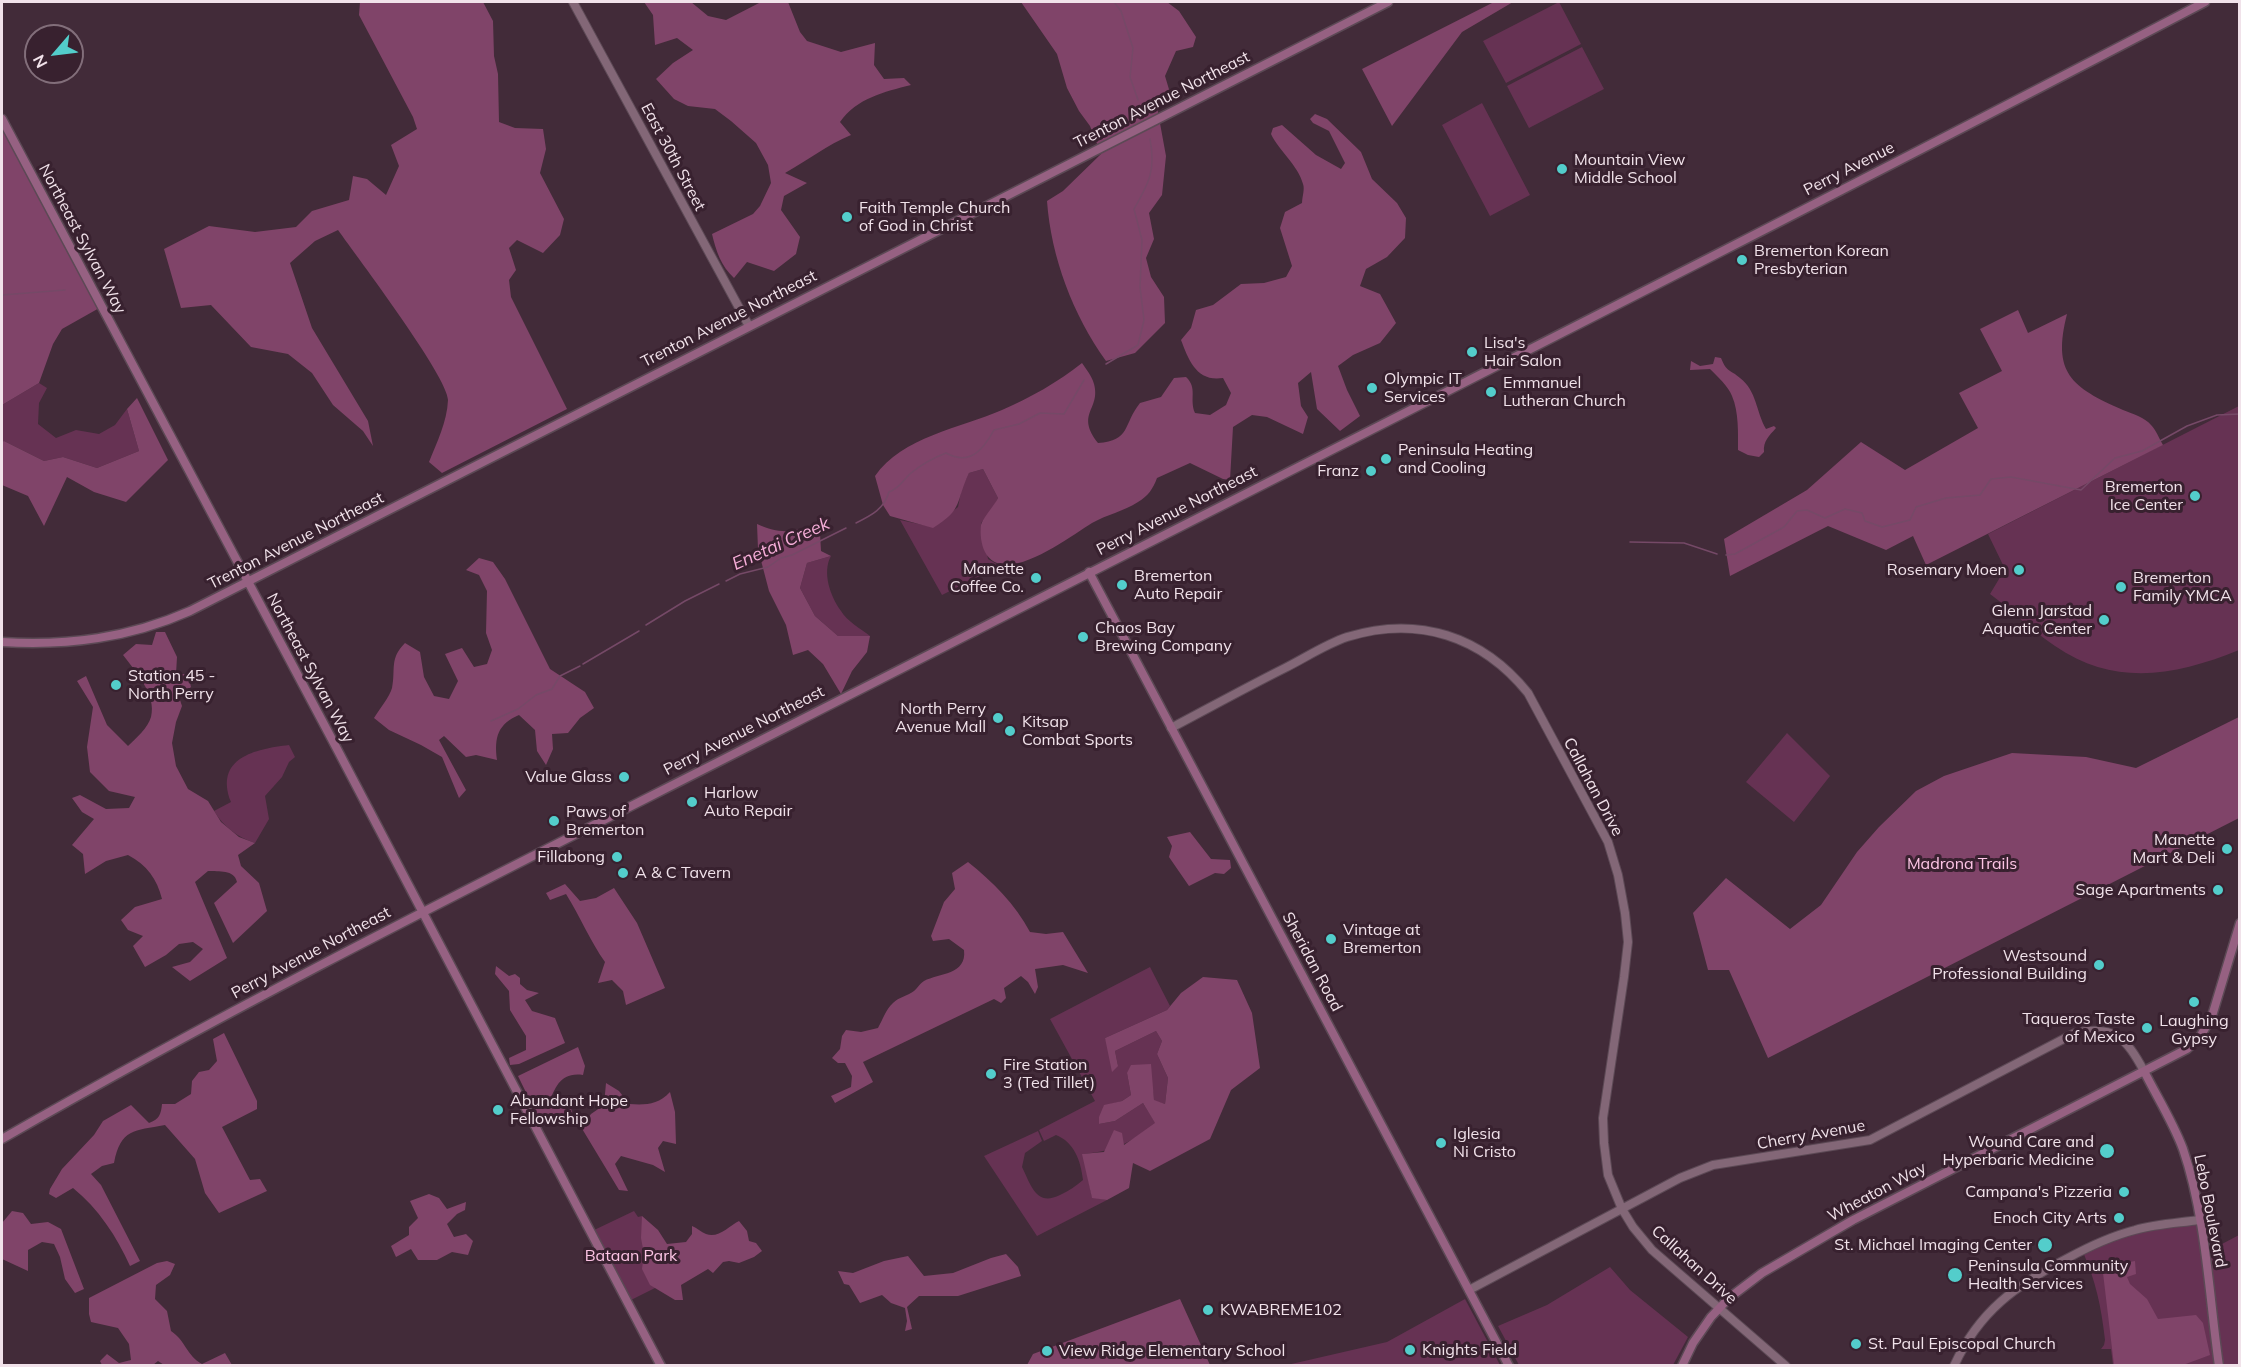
<!DOCTYPE html>
<style>
body{margin:0}
#map{position:relative;width:2241px;height:1367px;overflow:hidden;background:#422b39;font-family:Mulish,sans-serif}
canvas{display:block}
.frame{position:absolute;inset:0;border:3px solid #f1e2ea;pointer-events:none}
.north{position:absolute;left:24px;top:24px;width:60px;height:60px;box-sizing:border-box;background:#38212f;border:2px solid #826e7a;border-radius:50%;rotate:242deg;font-size:16px;font-weight:700;line-height:24px;text-align:center;color:#f1e2ea}
.north::after{content:'';display:block;margin:auto;width:21px;height:27px;background:#53cdcb;clip-path:polygon(50% 0,100% 100%,50% 72%,0 100%)}
</style>
<div id="map">
<canvas width="2241" height="1367"></canvas>
<div class="frame"></div>
<div class="north">N</div>
</div>
<script>
const ctx = document.querySelector('canvas').getContext('2d');
ctx.lineJoin = 'round';
function fillPath(path, color) { ctx.fillStyle = color; ctx.fill(path, 'evenodd'); }
function trace(path, color, width, dash) { ctx.strokeStyle = color; ctx.lineWidth = width; ctx.lineCap = dash ? 'butt' : 'round'; ctx.setLineDash(dash || []); ctx.stroke(path); }
function label(font, color, halo, rows, align = 'center') {
  ctx.font = font + ' Mulish,sans-serif'; ctx.lineWidth = 6; ctx.setLineDash([]); ctx.textBaseline = 'middle'; ctx.strokeStyle = halo; ctx.fillStyle = color; for (const [text, x, y, turn = 0] of rows) {
    ctx.save(); ctx.translate(x, y); ctx.rotate((+turn || 0) * Math.PI / 180); ctx.textAlign = isNaN(turn) ? turn : align; if (halo) ctx.strokeText(text, 0, 0); ctx.fillText(text, 0, 0); ctx.restore();
  }
}
fillPath(new Path2D(`
 M1559 2 1581 44 1506 83 1483 41Z
 M1582 47 1604 89 1529 128 1507 86Z
 M1482 103 1530 195 1490 216 1442 125Z
 M39 383 47 388 39 403 38 424 56 438 76 430 99 434 115 425 127 409 139 451 97 468 63 457 44 461 4 441 2 442V405Z
 M2239 406V650C2175 676 2115 687 2055 646 2032 631 2012 610 1990 594L2005 569 1988 534Z
 M983 469 998 498 992 510 981 523 988 559 1000 566 942 595 900 520 933 527 958 507 962 487 969 473Z
 M831 556C822 572 830 596 841 611 847 621 861 629 870 636H838L815 616 800 588 807 563Z
 M1787 733 1830 776 1794 822 1746 782Z
 M289 745 295 757 289 762 282 777 265 796 269 819 255 843C237 837 224 827 214 811L231 802C214 758 255 749 289 745Z
 M1150 967 1170 1006 1167 1010 1105 1038 1118 1066 1115 1051 1156 1031 1162 1041 1157 1054 1168 1078 1165 1104 1154 1101 1153 1091 1127 1073 1131 1095 1122 1101 1104 1106 1099 1124 1115 1121 1143 1103 1156 1124C1126 1144 1119 1150 1083 1154L1092 1197 1107 1200 1037 1236 984 1156 1038 1131 1042 1141 1025 1153 1022 1167C1031 1185 1036 1207 1060 1195 1069 1191 1076 1186 1083 1180 1081 1161 1074 1142 1056 1135L1044 1141 1039 1130 1095 1101 1050 1019Z
 M634 1211 638 1217 642 1216V1224L671 1280 627 1302 590 1232Z
 M2199 1220 2205 1253 2239 1235V1365H2113L2111 1349H2101L2104 1345 2105 1340C2101 1306 2096 1281 2082 1250L2105 1240Z
 M1610 1267 1630 1290 1688 1337 1673 1365H1519L1498 1326 1547 1305Z
 M1465 1299 1500 1365H1287L1387 1342Z`), '#663253');
fillPath(new Path2D(`
 M360 2H483L493 21 494 56 498 74 499 122 515 128 543 129 546 149 540 173 564 219 560 235 543 253 517 240 509 248 516 270 509 280 511 297 567 409 442 473 429 462C437 442 447 422 448 400 448 377 357 257 338 230L315 241 290 263 312 328 368 421 373 446 363 431 333 405 312 373 288 354 251 347 211 305 181 308 164 249 209 226 255 232 296 227 312 211 349 200 353 176 367 179 386 195 399 166 391 145 417 129 413 117 359 15Z
 M644 2H691L708 16 726 20 761 2H788L800 32 807 41 841 52 875 43 874 65 884 79 904 78 911 85C884 92 857 98 840 122L851 135C827 145 808 160 785 173L807 183 784 196 781 210 800 237 796 254 774 271 747 262 734 278C721 266 716 251 712 234L753 214 760 206 771 183 768 165 756 143 731 121 715 109 688 106 674 99 656 79 673 63 693 50 677 38 655 45 653 15Z
 M1021 2H1167L1179 11 1196 37 1193 47 1176 51 1165 76 1171 96 1157 107 1166 156 1162 195 1149 213 1154 239 1146 258 1151 277 1164 297 1165 323 1135 353 1106 361C1073 315 1051 257 1047 201L1063 191 1101 154 1090 126 1079 111 1067 88 1057 54Z
 M1494 2H1513L1462 32 1392 126 1362 69Z
 M1315 114 1327 119 1361 152 1372 179 1397 203 1406 218 1405 238 1387 257 1366 269 1360 286 1380 294 1396 323 1380 343 1353 355 1338 366 1347 390 1360 416 1340 431 1317 409 1311 372 1298 383 1301 406 1308 417 1303 434 1267 417 1252 415 1233 427 1230 480 1223 479 1190 463 1157 478C1153 489 1148 496 1138 502 1124 511 1106 515 1092 523 1069 537 1004 588 985 552 981 544 980 534 981 525 982 519 994 506 998 498L983 469 969 473C955 502 964 509 933 528L890 516 883 505 875 476C902 437 960 428 1002 410 1030 398 1058 382 1082 363 1086 369 1092 376 1094 384 1101 410 1075 413 1098 443 1131 441 1123 424 1140 403L1161 397 1174 378 1186 377C1198 388 1189 399 1195 413L1210 415 1226 405 1231 393 1223 378C1197 382 1189 361 1181 340L1191 328 1196 310 1213 305 1241 284 1264 283 1286 277 1292 266 1280 228 1285 212 1302 203C1302 197 1305 189 1303 184 1298 165 1279 151 1271 134L1273 128 1282 125 1316 155 1341 169 1345 163 1329 131 1313 123 1310 119Z
 M2 119 101 307 62 329 53 344 39 383 2 405Z
 M2018 310 2028 333 2067 314C2052 373 2071 387 2123 410 2131 413 2146 418 2151 425 2156 430 2159 438 2163 445L1926 565 1913 536 1886 550 1828 526 1730 576 1724 539 1807 490 1861 442 1905 470 1978 428 1959 393 2002 371 1980 329Z
 M1715 357 1721 358C1727 373 1730 369 1740 378 1757 391 1756 412 1766 429L1774 426 1776 428C1769 436 1763 441 1764 452L1759 457 1748 455 1738 450C1738 434 1739 412 1732 396 1728 386 1718 377 1710 369L1690 370 1691 361 1700 366 1713 364Z
 M137 398 168 460 126 502 94 492 67 477 44 526 28 496 2 485V442L4 441 44 461 63 457 97 468 139 451 127 409Z
 M757 524C780 534 792 533 815 524L820 533 821 551 831 556 807 563 800 588 815 616 838 636H870L867 652 852 671 841 694 823 664 808 650 793 655 786 625 769 591 758 549Z
 M479 558 493 562 505 579 550 669 585 692 594 708 580 718 568 733 552 734 553 749 546 765 537 751 535 730 519 715C498 724 494 737 497 760L476 755 466 757 444 736 439 740 466 790 459 798 442 757 421 745 389 730 374 718C379 710 390 696 392 688 396 669 389 659 405 643L420 652 424 677 434 696 449 699 458 681 445 654 462 648 474 667 487 664 492 650 486 633 487 591 479 575 466 570Z
 M156 632H165L177 657 176 674H188L191 687 179 697 182 706 176 722 172 743 176 766 188 789 208 801 221 822 239 837 255 843 238 855 241 866 259 883 267 911 233 943 214 903 237 882C234 869 219 872 208 871L195 882 227 958 190 981 172 967 190 962 203 949 193 942 179 944 166 955 145 967 133 946 143 936 128 930 121 920 135 907 162 899C157 879 147 865 128 855L106 861 85 874 83 854 72 845 94 819 82 812 72 798 80 795 106 809 129 808 135 797 109 791 90 772 87 747 93 707 77 681 86 676 107 725 128 746C136 738 148 728 151 717 157 695 135 671 123 655L136 644 152 645Z
 M2239 717V818L1768 1058 1729 970H1708L1693 913 1726 878 1790 929 1821 905 1857 852 1879 827 1916 791 1944 776 2012 753 2086 757 2136 768Z
 M1190 832 1211 859 1230 860 1231 868 1224 874 1215 873 1189 886 1169 857 1172 846 1167 837Z
 M968 862C993 882 1015 904 1030 932L1046 934 1063 932 1088 973 1063 965 1035 969 1038 987 1035 994 1028 982 1021 976 1004 988 1006 998 1001 1003 994 999 863 1062 873 1082 835 1103 831 1096 851 1087 852 1076 845 1063H838L832 1058 840 1049 842 1036 846 1030 861 1032 878 1028C883 1019 886 1009 893 1003 899 997 907 996 914 991 918 988 919 984 924 981 939 973 967 975 964 950L949 939 933 941 931 936 944 902 955 889 952 873Z
 M565 884 580 901 596 898 614 888 637 923 665 988 626 1005 623 991 612 980 598 983 605 962C590 941 580 916 566 894L550 900 546 893Z
 M496 966 509 976 515 974 520 978V984L527 990 539 993 525 1000 532 1011 555 1018 565 1043 519 1064 510 1065 509 1058 526 1050V1036L510 1010 509 991 495 974Z
 M1203 977 1237 980 1252 1013 1260 1068 1231 1090 1210 1139 1150 1171 1133 1163 1129 1188 1107 1200 1092 1198 1082 1154 1104 1152 1114 1130 1122 1133 1124 1145 1155 1123 1143 1103 1115 1121 1099 1124V1117L1104 1105 1122 1101 1131 1095 1127 1073 1131 1065 1151 1064 1154 1100 1165 1104 1168 1078 1157 1054 1162 1041 1156 1031 1115 1051 1118 1066 1112 1072 1105 1038 1167 1010 1181 993Z
 M224 1033 257 1101V1109L222 1127 250 1180 260 1179 267 1191 219 1213 205 1193 195 1159 165 1125C134 1131 121 1128 114 1163L102 1166 91 1174 101 1185 140 1261 130 1266C117 1237 98 1208 73 1188L56 1198 49 1194 50 1189 62 1169 94 1135 103 1121 131 1105 149 1123C159 1119 161 1115 162 1104H175L191 1094 192 1081 199 1072 209 1070 217 1061 213 1039Z
 M578 1047 585 1066 583 1075C560 1072 556 1087 548 1104L550 1108H571L572 1112 566 1114H550L547 1123H541L518 1076Z
 M606 1083 619 1091 629 1104C645 1105 658 1105 670 1092L675 1112 676 1144 663 1141 658 1148 665 1172 653 1165 621 1156 615 1164 628 1191 619 1190 581 1127 591 1114 604 1105Z
 M429 1194 439 1198 447 1209 466 1202 465 1210 457 1214 447 1224 454 1237 466 1234 473 1241 468 1255 452 1252 437 1260H418L411 1249 396 1257 391 1246 409 1235V1227L418 1218 410 1201Z
 M12 1211 23 1213 31 1224 48 1222 61 1229 84 1289 75 1293 65 1279 60 1257 54 1244 42 1242 28 1250V1271L2 1259V1223Z
 M642 1216 658 1230 667 1244 686 1242 692 1234V1226C697 1228 701 1232 706 1234 718 1239 729 1226 739 1221L747 1231 749 1241 756 1243 762 1251 754 1257 739 1263 729 1261 723 1262 713 1273 708 1269 681 1285 683 1300H675L650 1285 642 1269 644 1254 641 1238Z
 M1006 1254 1018 1267 1021 1276 958 1296H919L907 1307 912 1329 905 1331 907 1321 905 1308 891 1303 882 1295 860 1303 849 1285 844 1284 838 1271 853 1273 884 1261 908 1256 924 1276 953 1273 991 1258Z
 M167 1261 175 1264 170 1275 156 1285 155 1299 167 1311 171 1331C186 1341 186 1355 202 1364L225 1353 232 1365H164L158 1361 153 1365H102L100 1361 107 1354 119 1363 131 1360 129 1344 118 1328 91 1322 89 1314V1298L157 1263Z
 M2135 1261 2136 1274 2127 1277 2130 1284 2147 1299 2158 1319 2196 1315 2203 1323 2210 1355 2183 1365H2114L2103 1273 2119 1264Z
 M1180 1299 1210 1365H1027L1033 1354Z`), '#804469');
trace(new Path2D(`
 M1114 2 1121 11 1133 48 1130 77 1138 100
 M2 295 65 290
 M1106 364 1138 345 1144 320 1140 287 1142 240 1134 209C1149 183 1156 170 1150 139
 M856 523C872 515 884 509 889 492 900 488 903 480 911 473 922 464 933 458 946 453 970 466 983 450 994 430L1019 424 1040 413 1064 414 1084 380
 M1630 542 1684 543 1717 554
 M1726 555 1735 554 1784 527 1797 511 1807 510 1825 518 1845 509 1862 513 1865 521 1882 527 1910 520 1916 507 1946 498 1980 495 1991 479 2011 477 2081 490 2115 458 2142 451 2187 426 2217 415 2240 414
 M726 581 740 574 768 567 781 558 792 555 846 528
 M646 625 685 601 719 584
 M583 664 639 631
 M491 721 518 709 536 695 552 689 560 676 580 666`), '#754967', 1.5);
const tertiary = new Path2D(`
 M573 2 749 326
 M1171 728C1209 708 1247 687 1285 668 1305 658 1326 644 1347 637 1418 615 1482 636 1528 693L1608 842 1618 875 1625 913 1628 942 1624 977 1603 1118 1604 1143 1608 1175 1622 1209 1633 1227 1652 1250 1786 1366
 M1469 1290 1680 1178 1713 1165 1870 1140 2075 1033C2115 1025 2126 1038 2144 1071
 M1954 1366C1979 1311 2016 1285 2068 1258 2090 1246 2112 1236 2135 1230 2156 1224 2178 1223 2199 1220`);
const secondary = new Path2D(`
 M2 119 336 747 661 1366
 M1089 572 1509 1366
 M2 642C68 646 129 638 190 611L1388 2
 M2144 1071C2157 1097 2173 1122 2183 1149 2206 1216 2209 1296 2219 1366
 M2 1139C258 992 522 862 785 728 1259 486 1734 248 2205 2
 M1682 1366 1693 1343 1711 1317 1729 1298 1762 1273 1853 1220 2187 1049 2200 1037 2212 1016 2240 923`);
trace(tertiary, '#5c4955', 10);
trace(secondary, '#5c4955', 11);
trace(tertiary, '#836777', 8);
trace(secondary, '#966182', 8);
for (const [x, y, r, color] of [
 [1562,169,6,"#53cdcb"],
 [847,217,6,"#53cdcb"],
 [1742,260,6,"#53cdcb"],
 [1472,352,6,"#53cdcb"],
 [1372,388,6,"#53cdcb"],
 [1491,392,6,"#53cdcb"],
 [1386,459,6,"#53cdcb"],
 [1371,471,6,"#53cdcb"],
 [2195,496,6,"#53cdcb"],
 [2019,570,6,"#53cdcb"],
 [1036,578,6,"#53cdcb"],
 [1122,585,6,"#53cdcb"],
 [2121,587,6,"#53cdcb"],
 [2104,620,6,"#53cdcb"],
 [1083,637,6,"#53cdcb"],
 [116,685,6,"#53cdcb"],
 [998,718,6,"#53cdcb"],
 [1010,731,6,"#53cdcb"],
 [624,777,6,"#53cdcb"],
 [692,802,6,"#53cdcb"],
 [554,821,6,"#53cdcb"],
 [2227,849,6,"#53cdcb"],
 [617,857,6,"#53cdcb"],
 [623,873,6,"#53cdcb"],
 [2218,890,6,"#53cdcb"],
 [1331,939,6,"#53cdcb"],
 [2099,965,6,"#53cdcb"],
 [2194,1002,6,"#53cdcb"],
 [2147,1028,6,"#53cdcb"],
 [991,1074,6,"#53cdcb"],
 [498,1110,6,"#53cdcb"],
 [1441,1143,6,"#53cdcb"],
 [2107,1151,8,"#53cdcb"],
 [2124,1192,6,"#53cdcb"],
 [2119,1218,6,"#53cdcb"],
 [2045,1245,8,"#53cdcb"],
 [1955,1275,8,"#53cdcb"],
 [1208,1310,6,"#53cdcb"],
 [1856,1344,6,"#53cdcb"],
 [1410,1350,6,"#53cdcb"],
 [1047,1351,6,"#53cdcb"]
]) { const dot = new Path2D(); dot.arc(x, y, r, 0, 2 * Math.PI); ctx.fillStyle = color; ctx.fill(dot); trace(dot, '#38212f', 2); }
label('16px', '#f1e2ea', '#38212f', [
 ["Trenton Avenue Northeast",1162,100,-27],
 ["East 30th Street",673,157,62],
 ["Perry Avenue",1849,169,-27],
 ["Northeast Sylvan Way",82,239,62],
 ["Trenton Avenue Northeast",729,319,-27],
 ["Perry Avenue Northeast",1177,511,-27],
 ["Trenton Avenue Northeast",296,541,-27],
 ["Northeast Sylvan Way",310,668,62],
 ["Perry Avenue Northeast",744,731,-27],
 ["Callahan Drive",1593,787,62],
 ["Perry Avenue Northeast",311,953,-28],
 ["Sheridan Road",1312,962,62],
 ["Cherry Avenue",1811,1135,-10],
 ["Wheaton Way",1877,1192,-28],
 ["Lebo Boulevard",2210,1211,79],
 ["Callahan Drive",1694,1265,42]
]);
label('16px', '#f1e2ea', '#38212f', [
 ["Mountain View",1574,160],
 ["Middle School",1574,178],
 ["Faith Temple Church",859,208],
 ["of God in Christ",859,226],
 ["Bremerton Korean",1754,251],
 ["Presbyterian",1754,269],
 ["Lisa's",1484,343],
 ["Hair Salon",1484,361],
 ["Olympic IT",1384,379],
 ["Services",1384,397],
 ["Emmanuel",1503,383],
 ["Lutheran Church",1503,401],
 ["Peninsula Heating",1398,450],
 ["and Cooling",1398,468],
 ["Franz",1359,471,"right"],
 ["Bremerton",2183,487,"right"],
 ["Ice Center",2183,505,"right"],
 ["Manette",1024,569,"right"],
 ["Coffee Co.",1024,587,"right"],
 ["Rosemary Moen",2007,570,"right"],
 ["Bremerton",1134,576],
 ["Auto Repair",1134,594],
 ["Bremerton",2133,578],
 ["Family YMCA",2133,596],
 ["Glenn Jarstad",2092,611,"right"],
 ["Aquatic Center",2092,629,"right"],
 ["Chaos Bay",1095,628],
 ["Brewing Company",1095,646],
 ["Station 45 -",128,676],
 ["North Perry",128,694],
 ["North Perry",986,709,"right"],
 ["Avenue Mall",986,727,"right"],
 ["Kitsap",1022,722],
 ["Combat Sports",1022,740],
 ["Value Glass",612,777,"right"],
 ["Harlow",704,793],
 ["Auto Repair",704,811],
 ["Paws of",566,812],
 ["Bremerton",566,830],
 ["Manette",2215,840,"right"],
 ["Mart & Deli",2215,858,"right"],
 ["Fillabong",605,857,"right"],
 ["A & C Tavern",635,873],
 ["Sage Apartments",2206,890,"right"],
 ["Vintage at",1343,930],
 ["Bremerton",1343,948],
 ["Westsound",2087,956,"right"],
 ["Professional Building",2087,974,"right"],
 ["Taqueros Taste",2135,1019,"right"],
 ["of Mexico",2135,1037,"right"],
 ["Laughing",2194,1021,"center"],
 ["Gypsy",2194,1039,"center"],
 ["Fire Station",1003,1065],
 ["3 (Ted Tillet)",1003,1083],
 ["Abundant Hope",510,1101],
 ["Fellowship",510,1119],
 ["Iglesia",1453,1134],
 ["Ni Cristo",1453,1152],
 ["Wound Care and",2094,1142,"right"],
 ["Hyperbaric Medicine",2094,1160,"right"],
 ["Campana's Pizzeria",2112,1192,"right"],
 ["Enoch City Arts",2107,1218,"right"],
 ["St. Michael Imaging Center",2032,1245,"right"],
 ["Peninsula Community",1968,1266],
 ["Health Services",1968,1284],
 ["KWABREME102",1220,1310],
 ["St. Paul Episcopal Church",1868,1344],
 ["Knights Field",1422,1350],
 ["View Ridge Elementary School",1059,1351]
], 'left');
label('16px', '#fdc5e5', '#38212f', [
 ["Madrona Trails",1962,864],
 ["Bataan Park",631,1256]
]);
label('italic 18px', '#f7aed9', '#38212f', [
 ["Enetai Creek",781,544,-24]
]);
</script>
